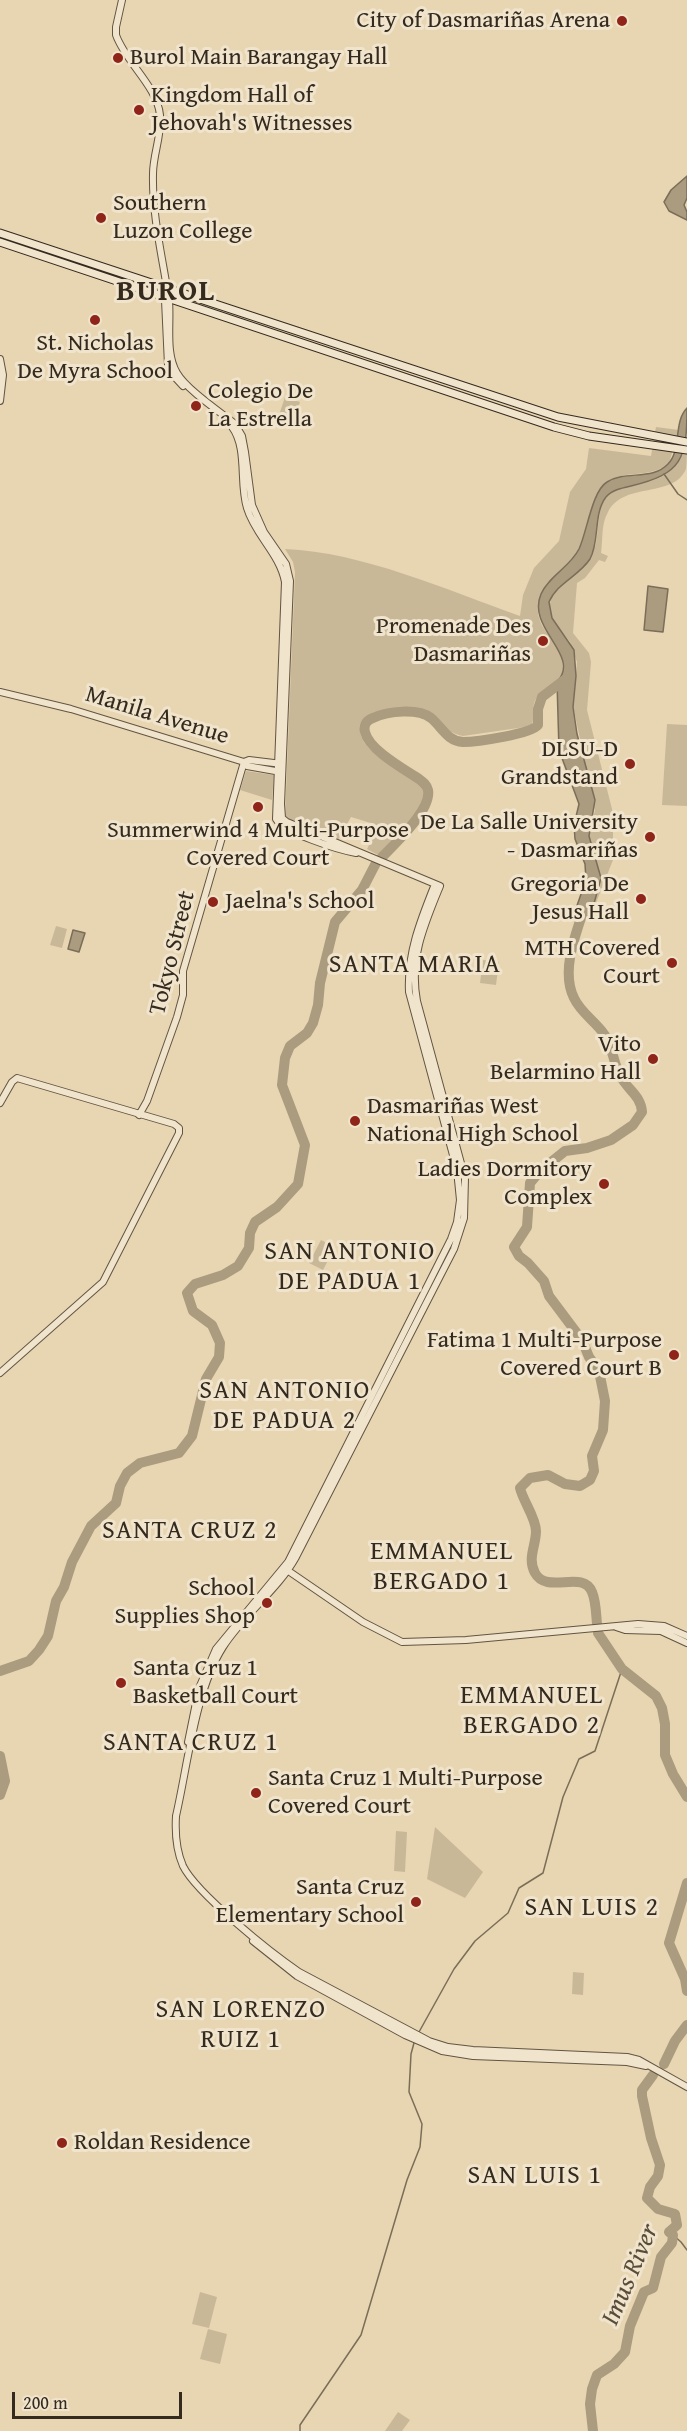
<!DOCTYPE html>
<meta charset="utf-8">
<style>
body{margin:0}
#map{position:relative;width:687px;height:2431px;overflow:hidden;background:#e8d5b1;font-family:"Gentium Book Plus",serif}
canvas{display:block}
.scale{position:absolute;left:12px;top:2392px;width:170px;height:27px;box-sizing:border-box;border:3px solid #342a1e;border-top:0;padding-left:8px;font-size:18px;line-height:21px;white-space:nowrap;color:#342a1e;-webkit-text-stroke:4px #f0e4cc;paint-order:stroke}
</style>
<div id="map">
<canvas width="687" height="2431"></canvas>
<div class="scale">200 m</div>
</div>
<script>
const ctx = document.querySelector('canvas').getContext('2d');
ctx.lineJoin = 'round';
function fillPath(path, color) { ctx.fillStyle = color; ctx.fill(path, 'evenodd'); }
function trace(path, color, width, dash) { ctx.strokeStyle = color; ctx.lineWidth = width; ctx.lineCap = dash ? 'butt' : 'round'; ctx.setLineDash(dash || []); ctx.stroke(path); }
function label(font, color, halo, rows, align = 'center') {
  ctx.font = font + ' "Gentium Book Plus",serif'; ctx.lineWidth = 6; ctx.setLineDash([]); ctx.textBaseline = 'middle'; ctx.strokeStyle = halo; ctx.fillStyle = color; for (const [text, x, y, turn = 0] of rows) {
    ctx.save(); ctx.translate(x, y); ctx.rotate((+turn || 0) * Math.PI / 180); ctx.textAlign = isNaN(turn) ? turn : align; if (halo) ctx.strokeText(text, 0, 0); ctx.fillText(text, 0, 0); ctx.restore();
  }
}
fillPath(new Path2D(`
 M285 397 300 402 292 425 277 421Z
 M656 427 679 430 669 463C650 479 626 470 613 480 588 499 592 532 575 556 562 575 536 585 538 612 540 636 567 644 562 674 560 684 545 688 539 695 530 704 535 715 532 726L463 736C444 732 445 724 432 714 414 701 374 709 360 724 356 758 412 767 425 791 425 812 393 841 378 855L367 849 372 839 382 829 374 824 351 817 338 840 288 820 285 816 295 572 293 562 285 549C362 552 447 590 520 616L523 595 534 568 559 541 570 492 586 469 589 448 651 456Z
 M687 436C687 446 687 461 686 469 673 499 624 481 608 512 601 524 603 539 601 553L608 556 605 562 599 560 585 578 577 583 573 633 589 653 591 662 587 710 613 813V860L590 918 601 878 589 836 595 810 573 706 577 662 570 642 551 618 549 607 552 596C564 583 592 559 596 543 599 528 597 505 609 495 615 490 623 488 630 486 670 477 674 475 687 436Z
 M667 724 687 725V806L662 805Z
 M246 771 274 775 272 800 240 790Z
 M56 926 67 929 62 948 50 945Z
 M483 960 499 962 496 985 480 983Z
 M321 1240 335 1247 323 1270 309 1263Z
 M435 1827 483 1872 465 1898 427 1879Z
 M396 1831 407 1832 405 1872 394 1871Z
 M573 1972 584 1973 583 1995 572 1994Z
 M200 2292 217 2297 209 2328 192 2324Z
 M208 2329 227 2334 220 2364 200 2359Z
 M398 2412 410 2420 402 2431H385Z`), '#c9b898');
const water = new Path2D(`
 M687 176V198L684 205 687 212V220L669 211 664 202 671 190Z
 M687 408C687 459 682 474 631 486 622 488 612 490 606 497 593 514 600 541 590 559 579 576 557 583 549 602L552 618 574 650 576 676 573 707 577 734 595 800 589 836 601 878 590 918 574 914 586 880 585 864 575 839 574 825 579 804 559 750 557 682C582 655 526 629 541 594 549 576 570 567 579 549 587 532 592 491 607 482 626 470 652 481 668 464 682 450 673 422 687 408Z
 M648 586 668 589 663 632 644 630Z
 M73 930 85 933 79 952 68 949Z`);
fillPath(water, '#ab9b7f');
trace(water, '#7b6e58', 1.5);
trace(new Path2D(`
 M664 474 678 494 687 500
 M419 2032 454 1969 475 1941 508 1913 519 1888 543 1873 563 1797 579 1759 595 1751 622 1669
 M673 2235 681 2242 687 2250
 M300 2431V2425L361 2335 407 2180 420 2147 422 2124 409 2092 411 2054 414 2043`), '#7b6e58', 1.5);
trace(new Path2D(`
 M382 857C395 844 432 809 428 790 427 785 423 782 419 779 404 769 369 750 365 732 363 725 367 720 373 718 388 711 418 708 431 718 442 727 447 741 463 742 477 742 531 734 538 725V709L542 697 567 678
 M586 903C577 931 560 970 574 998 581 1013 595 1021 604 1034 613 1046 613 1064 621 1077 628 1090 641 1096 642 1112L633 1125 611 1140 587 1148 565 1151 540 1171 530 1183 527 1227 514 1247 519 1256 528 1263 544 1281 549 1296 582 1340 589 1357 599 1371 605 1401 603 1430 592 1456 594 1471 590 1480 580 1486 565 1484 548 1475 530 1478 520 1488C523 1501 536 1518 536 1531 536 1546 527 1558 535 1573 547 1595 583 1569 592 1592 596 1601 596 1614 597 1624
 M598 1633 622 1669 656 1696 662 1708 665 1724V1755L673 1774 687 1797
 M0 1671 29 1661 39 1650 48 1636 56 1601 64 1587 72 1562 91 1526 116 1503 120 1486 127 1473 140 1463 179 1453 192 1436 206 1379 219 1357 220 1343 212 1325 193 1311 187 1293 195 1284 223 1275 238 1266 249 1248 250 1233 255 1222 277 1207 298 1184 305 1145 282 1085 285 1058 290 1046 307 1033 313 1023 318 1005 320 983 335 922 362 890 376 863
 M0 1756 5 1781 0 1795
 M687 1883 669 1943 685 1979 687 1991
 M664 2064 675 2041 687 2025
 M593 2431 590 2404 592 2389 597 2375 614 2364 625 2352 630 2326 644 2292 653 2288 661 2257 672 2243 673 2235 669 2232 677 2225 675 2214 658 2209 647 2198 650 2187 658 2176 660 2165 651 2138 642 2096V2090L653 2075`), '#ab9b7f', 10);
const tertiary = new Path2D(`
 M122 0 116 27V35C126 63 157 86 160 115 162 135 153 154 153 174 152 217 163 259 169 301 171 324 165 353 177 373 186 389 220 412 235 424L242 436 245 452 252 505 264 532 286 564 290 581 281 804 282 818 287 822 440 886C424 925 409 959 417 1001L465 1178 464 1218 454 1249 296 1557C277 1591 244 1614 223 1647 195 1691 188 1764 176 1816 175 1833 176 1850 183 1866 197 1894 271 1953 299 1972L429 2041 448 2047 473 2050 627 2057 639 2060 687 2087
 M165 300 168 365 171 373 183 386
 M0 359 3 375 0 401
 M232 427C248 449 239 483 247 508 255 535 280 554 285 582L276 819C284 833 339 850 356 853
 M0 692 71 709 244 762 247 766 281 772
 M244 762 249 760 282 764
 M0 1103 12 1082 17 1078 174 1124 179 1128V1133L103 1282 0 1373
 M139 1115 147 1101 177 1017 183 995V971L244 762
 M287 1570 363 1622 402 1642 466 1640 638 1624 664 1626 687 1636
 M616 1627 625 1630 661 1631 687 1643
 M188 1742 199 1688 216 1649 288 1562 451 1239 457 1222 460 1200 457 1170 409 992C407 953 421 919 435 884
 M253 1941 297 1976 405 2035 442 2051 473 2056 627 2062 646 2066`);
const secondary = new Path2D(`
 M0 233 558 417 687 442
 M0 242 554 427 589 436 687 450`);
trace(tertiary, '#615543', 8);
trace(secondary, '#342a1e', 9);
trace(tertiary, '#f0e4cc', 6);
trace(secondary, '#f0e4cc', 7);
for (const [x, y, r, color] of [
 [622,21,6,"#8f2418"],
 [118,58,6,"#8f2418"],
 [139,110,6,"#8f2418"],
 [101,218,6,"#8f2418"],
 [95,320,6,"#8f2418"],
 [196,406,6,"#8f2418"],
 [543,641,6,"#8f2418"],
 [630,764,6,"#8f2418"],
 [258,807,6,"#8f2418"],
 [650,837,6,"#8f2418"],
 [641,899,6,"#8f2418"],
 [213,902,6,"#8f2418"],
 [672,963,6,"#8f2418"],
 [653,1059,6,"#8f2418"],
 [355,1121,6,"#8f2418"],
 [604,1184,6,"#8f2418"],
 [674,1355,6,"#8f2418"],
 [267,1603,6,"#8f2418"],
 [121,1683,6,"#8f2418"],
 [256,1793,6,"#8f2418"],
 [416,1902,6,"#8f2418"],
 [62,2143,6,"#8f2418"]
]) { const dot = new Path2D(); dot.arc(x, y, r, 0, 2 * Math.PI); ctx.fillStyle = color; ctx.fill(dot); trace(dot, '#f0e4cc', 2); }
label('24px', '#342a1e', '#f0e4cc', [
 ["City of Dasmariñas Arena",610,21],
 ["Burol Main Barangay Hall",130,58,"left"],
 ["Kingdom Hall of",151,96,"left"],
 ["Jehovah's Witnesses",151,124,"left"],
 ["Southern",113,204,"left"],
 ["Luzon College",113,232,"left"],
 ["St. Nicholas",95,344,"center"],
 ["De Myra School",95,372,"center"],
 ["Colegio De",208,392,"left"],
 ["La Estrella",208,420,"left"],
 ["Promenade Des",531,627],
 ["Dasmariñas",531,655],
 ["DLSU-D",618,750],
 ["Grandstand",618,778],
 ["De La Salle University",638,823],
 ["- Dasmariñas",638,851],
 ["Summerwind 4 Multi-Purpose",258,831,"center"],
 ["Covered Court",258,859,"center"],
 ["Gregoria De",629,885],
 ["Jesus Hall",629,913],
 ["Jaelna's School",225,902,"left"],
 ["MTH Covered",660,949],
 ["Court",660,977],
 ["Vito",641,1045],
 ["Belarmino Hall",641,1073],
 ["Dasmariñas West",367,1107,"left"],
 ["National High School",367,1135,"left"],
 ["Ladies Dormitory",592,1170],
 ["Complex",592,1198],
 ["Fatima 1 Multi-Purpose",662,1341],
 ["Covered Court B",662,1369],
 ["School",255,1589],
 ["Supplies Shop",255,1617],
 ["Santa Cruz 1",133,1669,"left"],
 ["Basketball Court",133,1697,"left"],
 ["Santa Cruz 1 Multi-Purpose",268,1779,"left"],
 ["Covered Court",268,1807,"left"],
 ["Santa Cruz",404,1888],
 ["Elementary School",404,1916],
 ["Roldan Residence",74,2143,"left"]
], 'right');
label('24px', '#342a1e', '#f0e4cc', [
 ["Manila Avenue",157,716,17],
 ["Tokyo Street",173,953,-76]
]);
ctx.letterSpacing = '1.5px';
label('26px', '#342a1e', '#f0e4cc', [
 ["SANTA MARIA",415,965],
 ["SAN ANTONIO",350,1252],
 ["DE PADUA 1",350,1282],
 ["SAN ANTONIO",285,1391],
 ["DE PADUA 2",285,1421],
 ["SANTA CRUZ 2",190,1531],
 ["EMMANUEL",442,1552],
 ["BERGADO 1",442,1582],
 ["EMMANUEL",532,1696],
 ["BERGADO 2",532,1726],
 ["SANTA CRUZ 1",191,1743],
 ["SAN LUIS 2",592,1908],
 ["SAN LORENZO",241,2010],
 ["RUIZ 1",241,2040],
 ["SAN LUIS 1",535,2176]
]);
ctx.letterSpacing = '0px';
label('italic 26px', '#584c3b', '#f0e4cc', [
 ["Imus River",631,2275,-67]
]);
ctx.letterSpacing = '1.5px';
label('bold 30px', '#342a1e', '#f0e4cc', [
 ["BUROL",166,292]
]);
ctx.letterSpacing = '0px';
</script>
